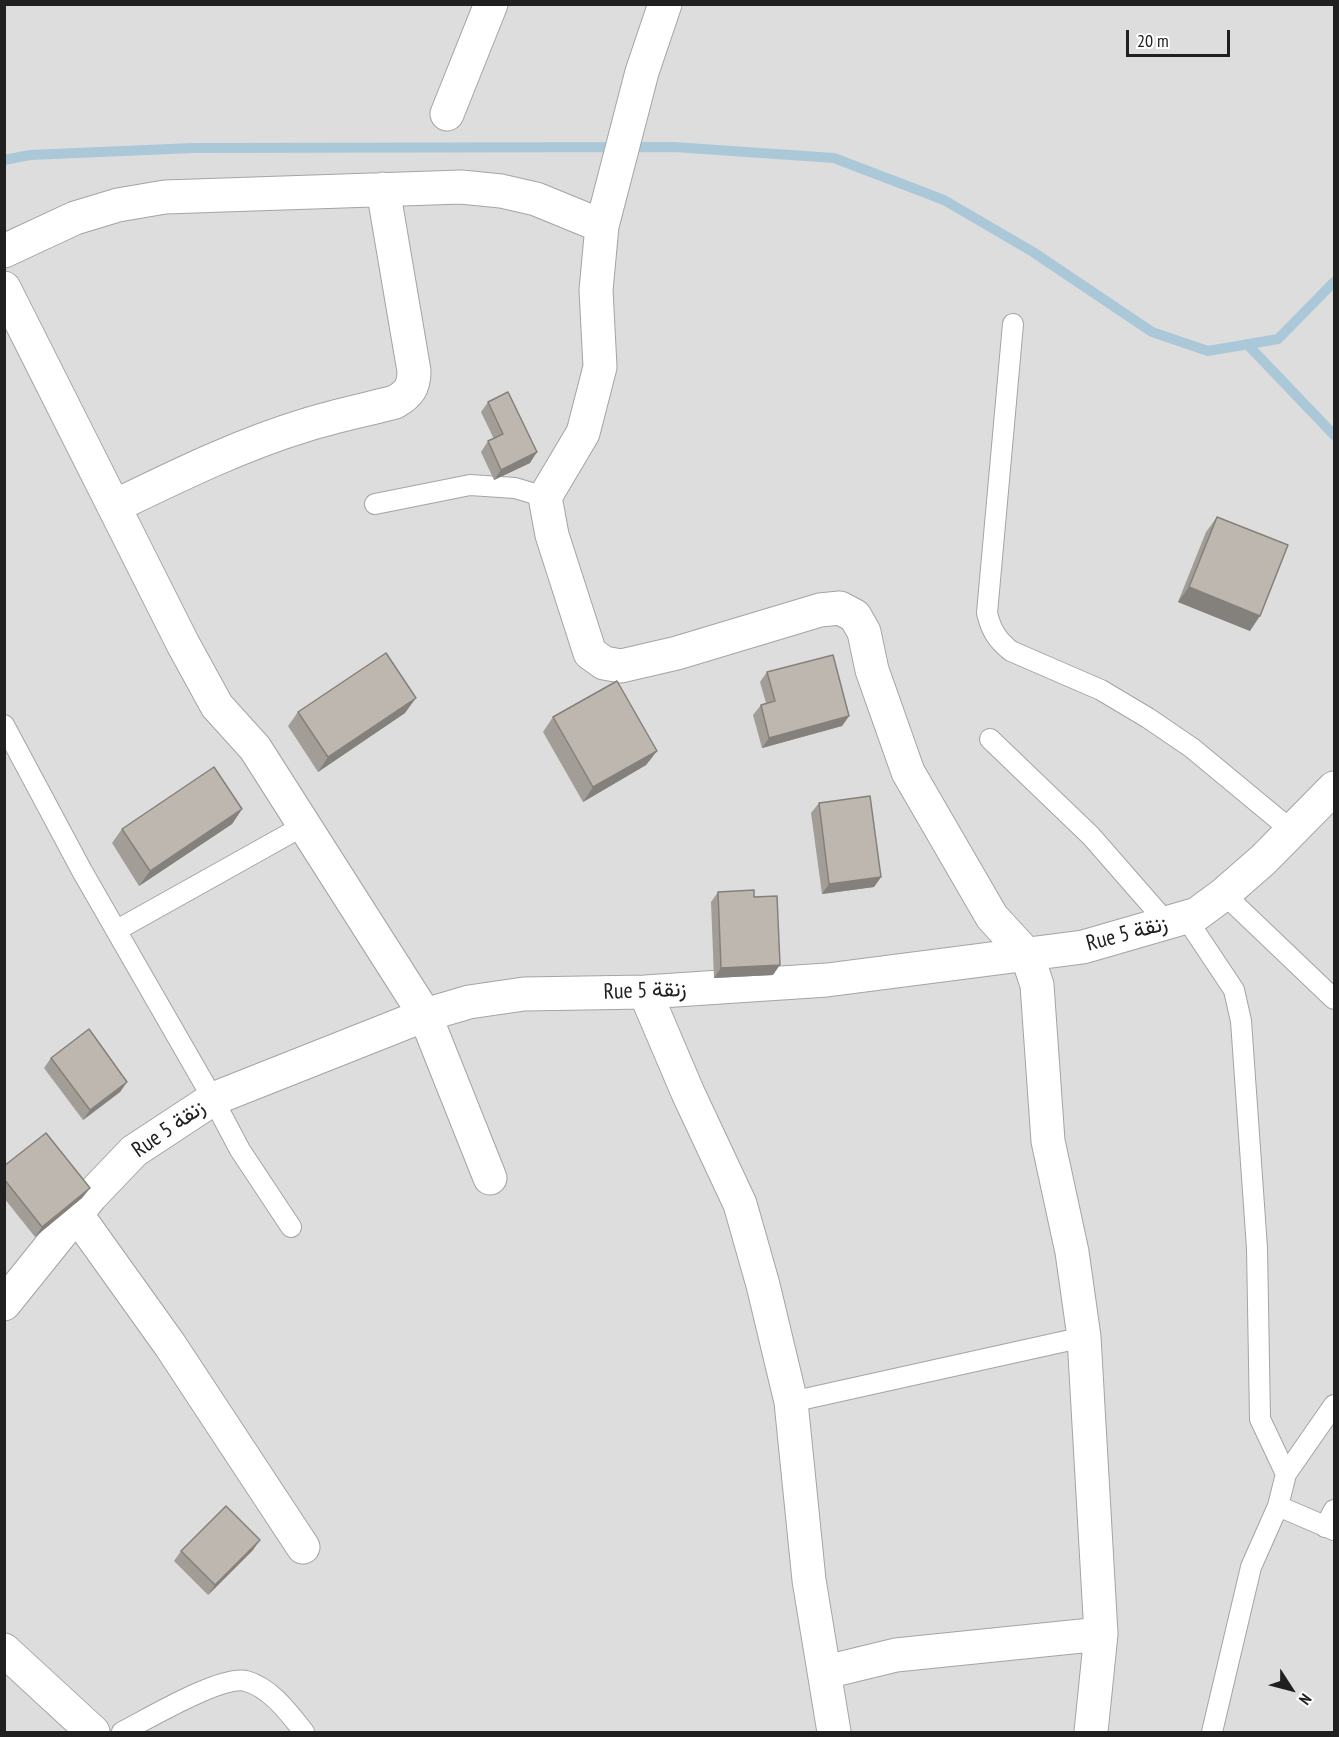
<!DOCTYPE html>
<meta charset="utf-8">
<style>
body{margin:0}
#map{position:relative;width:1339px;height:1737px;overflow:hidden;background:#f0eee7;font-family:"PT Sans Narrow",sans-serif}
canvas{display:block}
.frame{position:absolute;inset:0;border:6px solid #202020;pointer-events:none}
.north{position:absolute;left:1261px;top:1659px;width:60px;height:60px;-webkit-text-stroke:4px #fff;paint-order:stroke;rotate:126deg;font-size:16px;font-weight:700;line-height:24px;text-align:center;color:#202020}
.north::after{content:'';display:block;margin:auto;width:21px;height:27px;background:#202020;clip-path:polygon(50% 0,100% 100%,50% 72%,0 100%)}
.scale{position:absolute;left:1126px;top:30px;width:104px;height:27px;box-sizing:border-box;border:3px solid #202020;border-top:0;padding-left:8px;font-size:18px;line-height:21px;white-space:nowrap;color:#202020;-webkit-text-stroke:4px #fff;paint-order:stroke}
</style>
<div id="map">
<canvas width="1339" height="1737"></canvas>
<div class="frame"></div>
<div class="north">N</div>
<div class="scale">20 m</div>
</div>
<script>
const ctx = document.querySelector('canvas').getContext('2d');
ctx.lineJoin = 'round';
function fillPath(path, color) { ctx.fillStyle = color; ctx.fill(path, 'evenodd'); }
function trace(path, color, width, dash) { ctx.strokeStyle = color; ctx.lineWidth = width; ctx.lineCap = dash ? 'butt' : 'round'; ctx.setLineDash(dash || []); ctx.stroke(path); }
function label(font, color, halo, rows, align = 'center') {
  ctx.font = font + ' "PT Sans Narrow",Vazirmatn,sans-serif'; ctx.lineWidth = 4.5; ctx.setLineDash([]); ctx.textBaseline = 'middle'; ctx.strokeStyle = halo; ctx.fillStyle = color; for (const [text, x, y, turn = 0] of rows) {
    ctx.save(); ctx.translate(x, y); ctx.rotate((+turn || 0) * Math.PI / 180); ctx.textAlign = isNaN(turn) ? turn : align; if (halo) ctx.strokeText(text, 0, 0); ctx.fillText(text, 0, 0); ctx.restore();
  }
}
fillPath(new Path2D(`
 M5 5H1334V1732H5Z`), '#dedddd');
trace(new Path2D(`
 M4 160 30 155 193 148 674 147 834 158 944 200 1033 252 1152 332 1208 351 1278 339 1334 282
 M1247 344 1334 435`), '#abc8d9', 10);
const lane = new Path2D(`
 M1013 324 987 613C991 630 997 640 1011 651L1101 690 1148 718 1192 748 1291 830
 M375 504 470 485 515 488 545 497
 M4 725 82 871 213 1099 240 1150 291 1227
 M990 739 1091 836 1167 923
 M1224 894 1334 999
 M1186 918 1234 990 1241 1021 1257 1248 1260 1419 1286 1474 1278 1506 1334 1530
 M117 930 303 826
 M791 1402 1084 1337
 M1286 1474 1334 1405
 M1325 1527 1334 1510
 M122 1732C146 1720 221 1675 246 1681 271 1688 289 1713 304 1732
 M1212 1732 1251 1567 1278 1506`);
const street = new Path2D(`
 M665 4 642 72 602 226 596 290 600 367 583 433 545 497 552 535 590 653 604 663 621 666 677 653 820 610 840 608 855 616 864 632 872 670 908 772 992 917 1027 955 1037 985 1048 1141 1072 1252 1084 1337 1101 1634 1091 1732
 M447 114 491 4
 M4 251 75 218 118 205 165 197 461 187 501 191 536 199 602 226
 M4 288 183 644 217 706 255 748 425 1015 490 1178
 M115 506C177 476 240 445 306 425 335 416 365 410 395 402 409 394 414 387 414 371L383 189
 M645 992 688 1093 740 1204 763 1285 791 1402 809 1580 834 1732
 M77 1215 170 1345 303 1547
 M4 1304 91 1196 134 1151 213 1099 425 1015 469 1002 524 994 645 992 827 980 1083 947 1197 914 1224 894 1263 860 1334 788
 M4 1650 93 1732
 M826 1672 896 1655 1101 1634`);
trace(lane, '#a4a4a4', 22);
trace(street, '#a4a4a4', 35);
trace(lane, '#fff', 20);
trace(street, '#fff', 33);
fillPath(new Path2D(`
 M488 402 530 463 494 480 481 452 488 441 494 439 481 412Z
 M1217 517 1250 631 1178 602 1206 532Z
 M767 672 849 716 842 726 762 748 753 715 761 705 766 703 760 682Z
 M298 712 405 713 318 772 288 726Z
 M553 717 657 751 646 765 583 802 543 732Z
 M819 803 881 877 874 887 822 894 811 813Z
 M242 809 232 824 139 886 112 843 122 829Z
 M718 892 754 897 773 975 714 978 711 902Z
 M51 1058 127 1082 120 1092 83 1120 44 1068Z
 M4 1166 90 1188 82 1198 35 1237 4 1198Z
 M253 1550 208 1595 174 1561 181 1551Z`), '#a39d97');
fillPath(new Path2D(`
 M537 452 530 463 494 480 501 470Z
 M1189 587 1260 616 1250 631 1178 602Z
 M416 698 405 713 318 772 328 757Z
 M849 716 842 726 762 748 769 738Z
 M657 751 646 765 583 802 593 787Z
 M242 809 232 824 139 886 150 871Z
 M881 877 874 887 822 894 829 884Z
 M780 965 773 975 714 978 721 968Z
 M127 1082 120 1092 83 1120 90 1110Z
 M90 1188 82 1198 35 1237 42 1227Z
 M260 1540 253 1550 208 1595 215 1585Z`), '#84807b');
const building = new Path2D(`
 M508 392 537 452 501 470 488 441 503 434 488 402Z
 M1217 517 1288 545 1260 616 1189 587Z
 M386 653 416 698 328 757 298 712Z
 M833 655 849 716 769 738 761 705 775 701 767 672Z
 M617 681 657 751 593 787 553 717Z
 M214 767 242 809 150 871 122 829Z
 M870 796 881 877 829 884 819 803Z
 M754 890V897L777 896 780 965 721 968 718 892Z
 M89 1029 127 1082 90 1110 51 1058Z
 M46 1133 90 1188 42 1227 4 1179V1166Z
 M226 1506 260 1540 215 1585 181 1551Z`);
fillPath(building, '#bdb7b0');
trace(building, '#84807b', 1.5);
label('22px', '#202020', '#fff', [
 ["Rue 5 زنقة",1127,934,-15],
 ["Rue 5 زنقة",645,991,-2],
 ["Rue 5 زنقة",169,1129,-35]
]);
</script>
